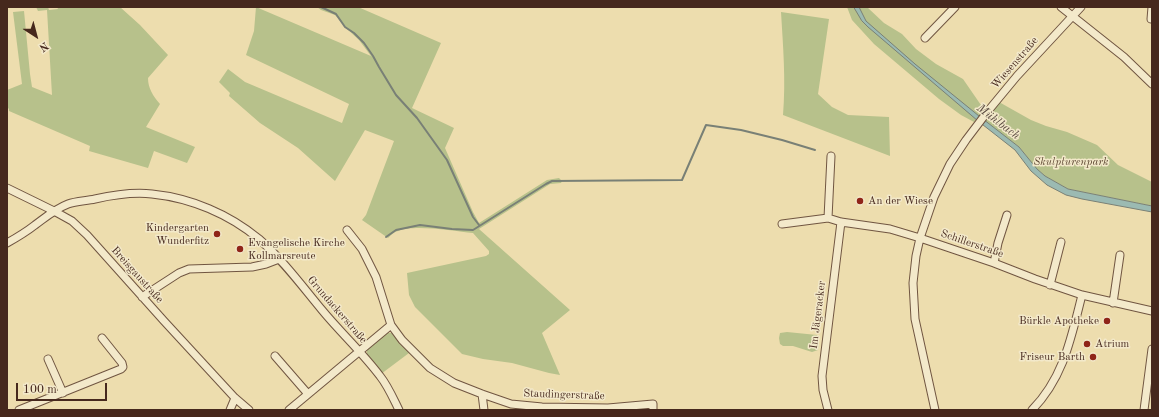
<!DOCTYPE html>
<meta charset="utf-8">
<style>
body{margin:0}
#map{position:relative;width:1159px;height:417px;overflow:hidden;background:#edddae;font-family:"Old Standard TT",serif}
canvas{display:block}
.frame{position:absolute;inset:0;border:8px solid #46281d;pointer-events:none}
.north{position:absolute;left:16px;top:16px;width:40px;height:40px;-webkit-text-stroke:3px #f3e9ca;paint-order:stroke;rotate:144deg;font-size:11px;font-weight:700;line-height:16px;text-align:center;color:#46281d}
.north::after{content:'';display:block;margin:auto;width:14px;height:18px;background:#46281d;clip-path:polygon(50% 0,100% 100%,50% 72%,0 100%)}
.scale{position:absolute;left:16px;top:383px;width:91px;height:18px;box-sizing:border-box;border:2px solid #46281d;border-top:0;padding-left:5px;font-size:12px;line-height:14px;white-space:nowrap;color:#46281d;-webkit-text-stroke:3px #f3e9ca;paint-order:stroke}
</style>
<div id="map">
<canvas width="1159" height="417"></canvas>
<div class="frame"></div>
<div class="north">N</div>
<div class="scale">100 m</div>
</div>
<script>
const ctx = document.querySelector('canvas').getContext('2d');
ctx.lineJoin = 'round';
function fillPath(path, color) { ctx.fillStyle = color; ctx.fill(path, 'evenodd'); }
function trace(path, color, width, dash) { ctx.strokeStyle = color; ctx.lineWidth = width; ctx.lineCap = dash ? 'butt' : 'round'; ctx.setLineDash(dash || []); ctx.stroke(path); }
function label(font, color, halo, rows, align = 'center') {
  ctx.font = font + ' "Old Standard TT",serif'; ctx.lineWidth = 3; ctx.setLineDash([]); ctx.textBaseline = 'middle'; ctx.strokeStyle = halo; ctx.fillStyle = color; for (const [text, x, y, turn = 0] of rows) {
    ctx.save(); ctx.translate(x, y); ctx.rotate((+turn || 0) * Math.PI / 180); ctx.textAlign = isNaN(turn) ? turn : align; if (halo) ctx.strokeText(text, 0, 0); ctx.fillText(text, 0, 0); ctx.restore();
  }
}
fillPath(new Path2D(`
 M36 7H48L49 10 58 9 57 7H120L140 25 168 55 148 78C148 88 153 96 160 104L146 127 195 147 187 163 154 151 148 168 89 151 90 146 9 111V109L7 107V90L22 84 13 12 24 11 30 74 32 87 52 95 47 10 38 11Z
 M256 7 371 56 359 40 346 28 335 15 321 10 317 7H358L441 43 412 108 454 128 445 148 473 212 479 223 547 180 559 178 562 181 561 183 550 184 479 229 570 310 542 333 560 375 549 373 512 363 483 359 462 354 415 307 409 295 407 273 486 256 489 254V251L473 233C454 231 414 224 398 231 394 232 391 235 388 238L362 220 366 215 394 141 365 130 335 181 298 148 260 123 229 96 230 93 219 82 228 69 245 82 342 123 349 104 246 55 254 31Z
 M847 7H867L884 23 902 34 916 49 936 64 963 79 983 108 979 116 974 122 961 115 939 99 874 44 852 20Z
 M781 12 829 19 818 94 832 107 848 115 889 117 890 156 783 115C786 80 783 46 781 12Z
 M999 102 1031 120 1046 126 1067 132 1097 145 1118 165 1152 182V206L1068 189 1045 176 1037 169 1019 147 986 122V119Z
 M787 332 817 335 819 339 818 350 812 352 793 346H783L780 344 779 338 780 333Z
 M386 333H392L409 353 381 374 367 354V349Z`), '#b7c18b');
const water = new Path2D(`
 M854 7H859L866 21 915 64 979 116 1019 147 1037 169 1045 176 1068 189 1152 206V212L1082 199 1066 195 1047 185 1031 171 1015 150 978 121 868 27 862 21Z`);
fillPath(water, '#9bbab2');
trace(water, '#798076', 1);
trace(new Path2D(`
 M321 7 336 14 345 27 354 33 364 43 373 56 379 67 396 95 417 118 447 160 473 217 479 225
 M386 237 396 230 420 225 452 229 473 230 546 184 552 181 682 180 706 125 741 130 782 140 815 150`), '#798076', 2);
const minor = new Path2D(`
 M1061 7 1124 57 1152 84
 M1152 7 1151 19H1152
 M925 38 955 7
 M7 188 54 211 72 221 87 235 164 321 235 398 249 410
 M828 218 831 156
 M782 224 828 218 841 222 890 229 920 238 994 263 1035 279 1082 295 1152 311
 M347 230 362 249 376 277 391 325 402 340 430 368 454 383 482 394 511 404 542 407 608 408 653 404V410
 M7 243C16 238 26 232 35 225 46 217 55 209 68 204 76 201 86 201 95 199 113 195 134 192 152 194 191 198 229 214 259 239 283 260 302 286 322 310 340 332 362 352 380 376 388 386 393 398 399 410
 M994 263 998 243 1007 215
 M1050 285 1061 242
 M142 297 179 273 189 269 252 267 266 264 279 259
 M1113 303 1120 255
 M275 356 308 394
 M48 359 63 393
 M482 394 484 410
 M19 410 121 369 123 367 122 363 102 338
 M230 410 235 398
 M289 410 391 325
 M828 410 823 390 822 376 841 222
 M935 410 915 319 913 283 916 256 920 238 934 197 950 164 966 140 988 111 1017 76 1081 7
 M1032 410C1064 377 1071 338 1082 295
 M1144 410 1152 349`);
trace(minor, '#705541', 9);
trace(minor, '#f3e9ca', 7);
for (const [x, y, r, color] of [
 [860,201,4,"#8f2418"],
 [217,234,4,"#8f2418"],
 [240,249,4,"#8f2418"],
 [1107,321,4,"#8f2418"],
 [1087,344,4,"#8f2418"],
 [1093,357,4,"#8f2418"]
]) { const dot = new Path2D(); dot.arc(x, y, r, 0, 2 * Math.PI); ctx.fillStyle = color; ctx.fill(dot); trace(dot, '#f3e9ca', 1.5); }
label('11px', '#46281d', '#f3e9ca', [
 ["Wiesenstraße",1015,63,-49],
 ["Schillerstraße",972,244,19],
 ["Breisgaustraße",137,275,48],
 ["Grundackerstraße",337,310,49],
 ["Im Jägeracker",818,315,-83],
 ["Staudingerstraße",564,395,2]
]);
label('italic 11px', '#5d4733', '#f3e9ca', [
 ["Skulpturenpark",1071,162]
]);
label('11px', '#46281d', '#f3e9ca', [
 ["An der Wiese",868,201],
 ["Kindergarten",209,228,"right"],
 ["Wunderfitz",209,241,"right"],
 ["Evangelische Kirche",248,243],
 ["Kollmarsreute",248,256],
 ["Bürkle Apotheke",1099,321,"right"],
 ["Atrium",1095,344],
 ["Friseur Barth",1085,357,"right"]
], 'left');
label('italic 12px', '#5b4c42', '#f3e9ca', [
 ["Mühlbach",998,122,37]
]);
</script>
